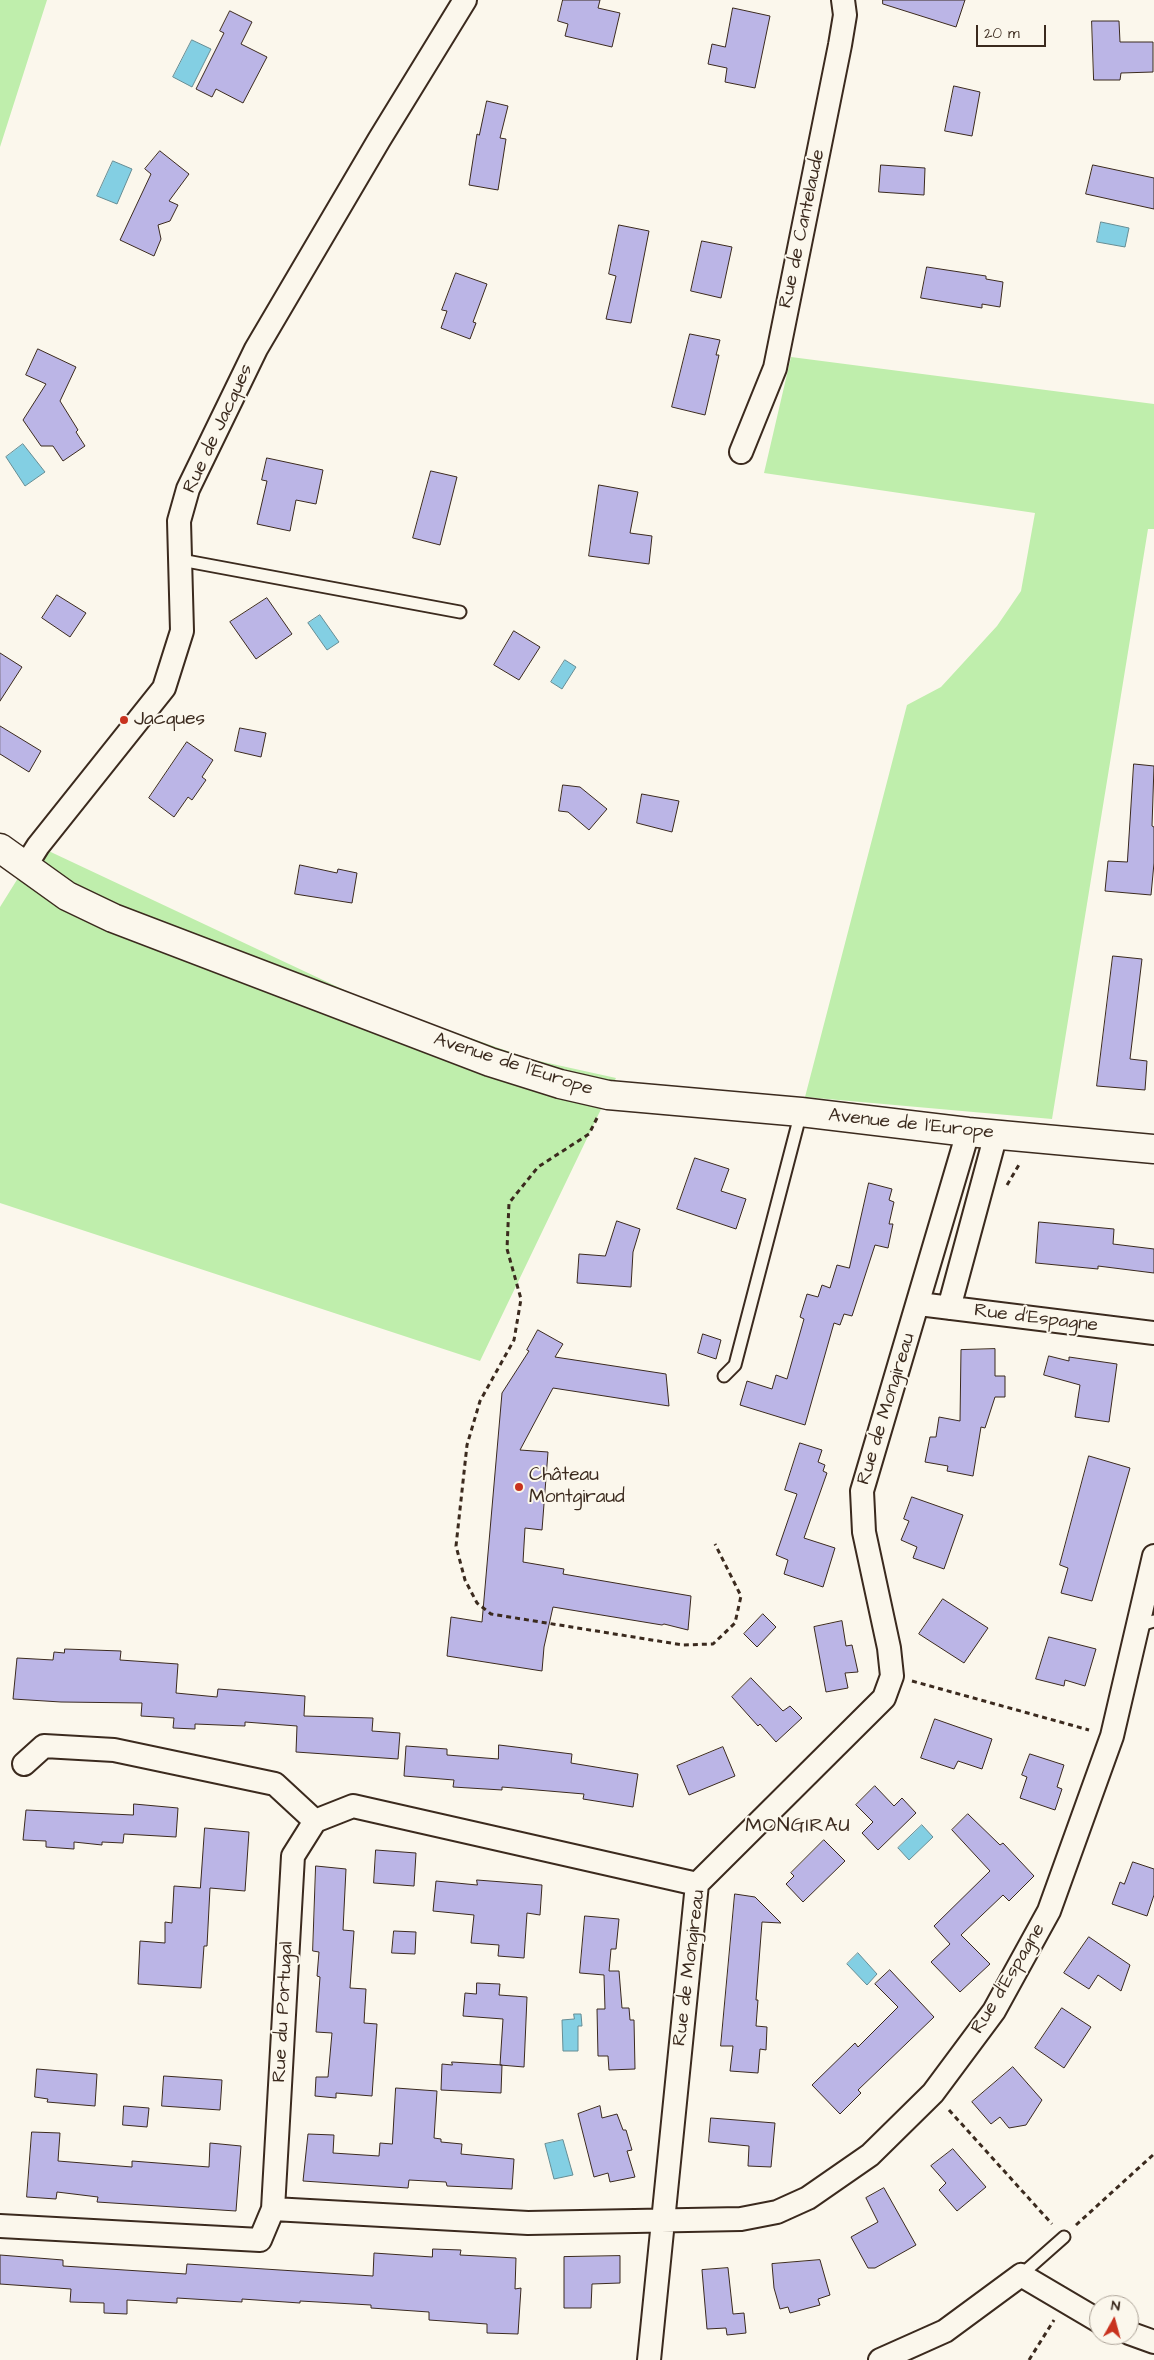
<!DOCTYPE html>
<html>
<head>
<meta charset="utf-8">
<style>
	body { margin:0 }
	#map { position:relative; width:1154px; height:2360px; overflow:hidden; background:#fbf7ec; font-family:"Architects Daughter",sans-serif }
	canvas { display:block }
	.north { position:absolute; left:1089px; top:2295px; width:50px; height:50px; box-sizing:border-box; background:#fbf7ec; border:1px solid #aea59a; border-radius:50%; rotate:7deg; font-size:14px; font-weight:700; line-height:20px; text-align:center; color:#3b2a1e }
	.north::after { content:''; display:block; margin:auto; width:18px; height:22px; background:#c8321e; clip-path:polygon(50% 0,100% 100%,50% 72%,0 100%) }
	.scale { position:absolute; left:976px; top:25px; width:70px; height:22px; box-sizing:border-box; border:2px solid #3b2a1e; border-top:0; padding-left:6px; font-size:15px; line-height:18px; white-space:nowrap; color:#3b2a1e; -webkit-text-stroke:4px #fbf7ec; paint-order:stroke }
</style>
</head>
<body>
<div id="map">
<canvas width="1154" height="2360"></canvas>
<div class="north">N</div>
<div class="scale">20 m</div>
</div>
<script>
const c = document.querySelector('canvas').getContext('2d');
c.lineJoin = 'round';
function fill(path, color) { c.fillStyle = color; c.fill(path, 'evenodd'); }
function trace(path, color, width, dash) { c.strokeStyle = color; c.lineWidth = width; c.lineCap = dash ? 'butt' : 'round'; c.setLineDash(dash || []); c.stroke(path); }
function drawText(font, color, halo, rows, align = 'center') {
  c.font = font + ' "Architects Daughter",sans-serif'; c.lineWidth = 4; c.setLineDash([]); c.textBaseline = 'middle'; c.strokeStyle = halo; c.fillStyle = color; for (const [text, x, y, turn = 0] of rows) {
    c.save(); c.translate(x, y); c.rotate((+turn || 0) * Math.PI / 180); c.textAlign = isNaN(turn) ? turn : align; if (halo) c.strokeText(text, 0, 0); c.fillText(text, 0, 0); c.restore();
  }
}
fill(new Path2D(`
	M 0,0 L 47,0 L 0,147 Z
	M 791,357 L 1154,404 L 1154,529 L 1148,529 L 1052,1119 L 805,1097 L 907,705 L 941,687 L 997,626 L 1021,591 L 1035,513 L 764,473 Z
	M 38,846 L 374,1004 L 530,1059 L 616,1078 L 480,1361 L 0,1203 L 0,907 Z`), '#bfeeac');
const water = new Path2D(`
	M 192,40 L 211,49 L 192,87 L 173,77 Z
	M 113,161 L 132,169 L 117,204 L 97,196 Z
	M 1101,222 L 1129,228 L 1125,247 L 1097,242 Z
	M 23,444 L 45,472 L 25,486 L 6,457 Z
	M 320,615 L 339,642 L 327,650 L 308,623 Z
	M 565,660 L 576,667 L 562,689 L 551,682 Z
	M 922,1825 L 933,1837 L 909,1860 L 898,1848 Z
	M 858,1953 L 877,1974 L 867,1985 L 847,1964 Z
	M 574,2014 L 581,2014 L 582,2026 L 578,2026 L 578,2051 L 563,2051 L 562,2020 L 574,2019 Z
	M 563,2140 L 573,2175 L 554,2179 L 545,2144 Z`);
fill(water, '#83cfe3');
trace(water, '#668d94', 1);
const building = new Path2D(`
	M 563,0 L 600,0 L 598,8 L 620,13 L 612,47 L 565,36 L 568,24 L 558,21 Z
	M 883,0 L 965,0 L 956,27 L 883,4 Z
	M 733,8 L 770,16 L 755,88 L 725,82 L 727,68 L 708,64 L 712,44 L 725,47 Z
	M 230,11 L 252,22 L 241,44 L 267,57 L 243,103 L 216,89 L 212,97 L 196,89 L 224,33 L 220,31 Z
	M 1092,21 L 1119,21 L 1120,42 L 1153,42 L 1153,72 L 1121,73 L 1120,80 L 1094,80 Z
	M 954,86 L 980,92 L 972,136 L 945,131 Z
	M 487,101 L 508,106 L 500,138 L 506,139 L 498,190 L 469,185 L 477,134 L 479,135 Z
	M 160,151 L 189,174 L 169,201 L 178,205 L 170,221 L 158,225 L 161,239 L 154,256 L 120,240 L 151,174 L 145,169 Z
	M 881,165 L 925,168 L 924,195 L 879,192 Z
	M 1093,165 L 1154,178 L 1154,209 L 1086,194 Z
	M 619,225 L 649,231 L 631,323 L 606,319 L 616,276 L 609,274 Z
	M 702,241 L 732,247 L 721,298 L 691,291 Z
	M 927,267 L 986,276 L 986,279 L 1003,282 L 1000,307 L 982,304 L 982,308 L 921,298 Z
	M 456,273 L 487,284 L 473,322 L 476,323 L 470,339 L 441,328 L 447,311 L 442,310 Z
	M 690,334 L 720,340 L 716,355 L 719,355 L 705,415 L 672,407 Z
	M 38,349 L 76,367 L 60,401 L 78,430 L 76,432 L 85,446 L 63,461 L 53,446 L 41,446 L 23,420 L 46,384 L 26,375 Z
	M 267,458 L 323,470 L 316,504 L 296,500 L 290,531 L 257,524 L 267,481 L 262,480 Z
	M 431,471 L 457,477 L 440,545 L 413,538 Z
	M 599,485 L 638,492 L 630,533 L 652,536 L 649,564 L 589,556 Z
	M 57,595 L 86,613 L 70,637 L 42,618 Z
	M 267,598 L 292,634 L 256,659 L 230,622 Z
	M 514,631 L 540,647 L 519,680 L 494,665 Z
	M 0,653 L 22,667 L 0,701 Z
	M 0,726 L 41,751 L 29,772 L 0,754 Z
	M 240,728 L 266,733 L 261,757 L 235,751 Z
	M 187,742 L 213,760 L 202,777 L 206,780 L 192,800 L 188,797 L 174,817 L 149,798 Z
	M 1134,764 L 1154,766 L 1152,826 L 1154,827 L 1154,863 L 1151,895 L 1105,891 L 1108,861 L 1127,862 Z
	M 563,785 L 580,787 L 607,809 L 589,830 L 568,812 L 559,811 Z
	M 642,794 L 679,801 L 672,832 L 637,823 Z
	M 300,865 L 337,873 L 338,869 L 357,873 L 352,903 L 295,894 Z
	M 1113,956 L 1142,959 L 1130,1059 L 1147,1061 L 1145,1090 L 1097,1086 Z
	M 695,1158 L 729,1169 L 721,1191 L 746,1199 L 736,1229 L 677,1209 Z
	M 869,1183 L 892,1189 L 889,1200 L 894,1202 L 889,1224 L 893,1224 L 888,1248 L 875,1245 L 852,1316 L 844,1314 L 840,1325 L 834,1323 L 805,1425 L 740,1405 L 747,1381 L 772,1389 L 776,1375 L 787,1379 L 804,1319 L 800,1317 L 807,1294 L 818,1297 L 822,1285 L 830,1288 L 837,1265 L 849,1268 Z
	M 617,1221 L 640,1229 L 633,1252 L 631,1287 L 577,1283 L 579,1254 L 605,1256 Z
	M 1039,1222 L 1114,1229 L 1113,1244 L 1154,1249 L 1154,1273 L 1098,1266 L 1098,1269 L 1036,1263 Z
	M 538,1330 L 563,1344 L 555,1357 L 666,1374 L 669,1406 L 553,1388 L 520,1450 L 548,1452 L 542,1530 L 525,1528 L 523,1562 L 564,1569 L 563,1574 L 691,1596 L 688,1630 L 664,1624 L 662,1625 L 553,1607 L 544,1647 L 542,1671 L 447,1656 L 451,1617 L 482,1622 L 502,1393 L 529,1351 L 527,1350 Z
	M 703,1334 L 721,1340 L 716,1359 L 698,1353 Z
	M 995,1349 L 995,1376 L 1005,1376 L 1005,1397 L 995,1397 L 985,1428 L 981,1427 L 973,1476 L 947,1471 L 948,1466 L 925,1462 L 930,1437 L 936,1437 L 939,1417 L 960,1421 L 961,1350 Z
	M 1049,1356 L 1069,1361 L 1069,1357 L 1117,1364 L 1109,1422 L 1075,1417 L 1080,1385 L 1044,1375 Z
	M 800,1443 L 822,1450 L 818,1462 L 825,1465 L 823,1471 L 827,1473 L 804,1538 L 835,1548 L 823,1587 L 784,1574 L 788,1560 L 776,1555 L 797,1494 L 785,1490 Z
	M 1089,1456 L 1130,1468 L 1092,1601 L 1061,1593 L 1068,1568 L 1060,1565 Z
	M 912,1497 L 963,1515 L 944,1569 L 913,1558 L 917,1547 L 901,1540 L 909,1521 L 904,1519 Z
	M 943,1599 L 988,1628 L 964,1663 L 919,1634 Z
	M 763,1614 L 776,1627 L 757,1647 L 744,1634 Z
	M 842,1621 L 846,1646 L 852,1645 L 858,1672 L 845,1673 L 848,1688 L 826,1692 L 814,1627 Z
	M 1049,1637 L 1096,1649 L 1085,1686 L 1065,1680 L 1064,1686 L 1036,1679 Z
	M 65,1649 L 121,1651 L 120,1660 L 178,1664 L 176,1693 L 217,1697 L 218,1689 L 305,1696 L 304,1716 L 373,1718 L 372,1731 L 400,1733 L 398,1759 L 296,1752 L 297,1726 L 245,1722 L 245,1726 L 195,1724 L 195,1729 L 173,1728 L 174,1718 L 141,1716 L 142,1703 L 61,1702 L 13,1699 L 17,1658 L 53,1660 L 54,1652 L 64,1653 Z
	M 751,1678 L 783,1711 L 790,1706 L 802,1718 L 776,1742 L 760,1724 L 758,1726 L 732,1697 Z
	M 935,1719 L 992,1739 L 982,1769 L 958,1761 L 954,1769 L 921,1758 Z
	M 499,1745 L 572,1754 L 571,1763 L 638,1774 L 633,1807 L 583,1799 L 584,1794 L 502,1787 L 502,1790 L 453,1787 L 454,1780 L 404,1776 L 406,1746 L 447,1749 L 447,1755 L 498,1759 Z
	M 723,1747 L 735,1776 L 689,1795 L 677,1766 Z
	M 1030,1754 L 1064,1765 L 1057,1787 L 1062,1789 L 1055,1810 L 1020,1798 L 1027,1777 L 1022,1775 Z
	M 875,1786 L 894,1806 L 902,1798 L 916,1813 L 878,1850 L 862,1833 L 873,1822 L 856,1805 Z
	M 134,1804 L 178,1808 L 176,1837 L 124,1834 L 123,1843 L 102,1842 L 102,1845 L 74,1842 L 74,1849 L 46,1847 L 46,1841 L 23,1840 L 26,1810 L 133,1815 Z
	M 968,1814 L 1000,1845 L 1003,1843 L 1034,1876 L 1009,1901 L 1003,1895 L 961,1935 L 990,1964 L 960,1992 L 931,1962 L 950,1944 L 934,1926 L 990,1871 L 952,1830 Z
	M 205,1828 L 249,1832 L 245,1891 L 210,1888 L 207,1946 L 204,1946 L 201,1988 L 138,1984 L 140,1941 L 165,1943 L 165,1922 L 172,1923 L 174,1886 L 200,1888 Z
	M 824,1840 L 845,1861 L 803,1902 L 786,1884 L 794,1876 L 791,1873 Z
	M 376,1850 L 416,1853 L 414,1886 L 374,1883 Z
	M 1133,1862 L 1154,1869 L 1154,1895 L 1147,1916 L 1112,1904 L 1120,1882 L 1124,1884 Z
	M 316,1866 L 346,1869 L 343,1930 L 354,1931 L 350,1988 L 366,1989 L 364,2023 L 377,2024 L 372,2096 L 336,2093 L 336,2098 L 315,2096 L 316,2077 L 328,2077 L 332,2033 L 316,2032 L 320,1977 L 317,1976 L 319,1952 L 313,1951 Z
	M 477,1880 L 542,1885 L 540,1915 L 527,1913 L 524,1958 L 498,1956 L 499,1945 L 471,1943 L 474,1915 L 433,1911 L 436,1881 L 477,1885 Z
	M 735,1894 L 755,1897 L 781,1923 L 762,1922 L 756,2000 L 758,2000 L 756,2026 L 767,2027 L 766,2050 L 760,2049 L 758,2073 L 730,2071 L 733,2046 L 721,2046 Z
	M 585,1916 L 619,1919 L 616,1949 L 611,1949 L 609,1971 L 619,1971 L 622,2008 L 629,2008 L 630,2020 L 634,2020 L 635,2069 L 609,2070 L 608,2056 L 598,2056 L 597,2009 L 605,2009 L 604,1975 L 580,1973 Z
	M 394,1931 L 416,1932 L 415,1954 L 392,1953 Z
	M 1089,1937 L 1130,1965 L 1121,1991 L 1098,1975 L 1089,1989 L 1064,1973 Z
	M 890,1970 L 934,2017 L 858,2090 L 861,2093 L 840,2114 L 812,2085 L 855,2043 L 858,2047 L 898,2007 L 875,1984 Z
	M 477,1983 L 500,1984 L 499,1995 L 527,1997 L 524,2067 L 500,2065 L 503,2019 L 463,2016 L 465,1993 L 476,1994 Z
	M 1062,2008 L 1091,2027 L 1064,2068 L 1035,2048 Z
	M 452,2062 L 502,2065 L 501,2093 L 441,2090 L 442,2064 L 452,2065 Z
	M 1013,2067 L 1042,2100 L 1026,2125 L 1009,2128 L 1000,2117 L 991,2124 L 972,2102 Z
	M 37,2069 L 97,2074 L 95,2106 L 47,2102 L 48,2099 L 35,2097 Z
	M 164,2076 L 222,2080 L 220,2110 L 162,2106 Z
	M 396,2088 L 437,2091 L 434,2138 L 441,2139 L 441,2142 L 462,2144 L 461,2154 L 514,2159 L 512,2189 L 447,2186 L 446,2182 L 409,2180 L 408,2188 L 303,2181 L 308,2134 L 334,2135 L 333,2153 L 379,2156 L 380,2143 L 392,2144 Z
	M 124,2106 L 149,2108 L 147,2127 L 123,2125 Z
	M 600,2106 L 602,2118 L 617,2114 L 623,2130 L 626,2130 L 632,2150 L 627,2151 L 635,2177 L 610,2182 L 608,2173 L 594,2177 L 578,2114 Z
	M 711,2118 L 775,2123 L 771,2167 L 748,2166 L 749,2146 L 709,2142 Z
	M 32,2132 L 60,2133 L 58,2161 L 132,2167 L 132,2161 L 209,2167 L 210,2143 L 241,2146 L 236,2211 L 97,2202 L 98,2197 L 57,2192 L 56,2199 L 27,2197 Z
	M 953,2149 L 986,2187 L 957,2211 L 939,2190 L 946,2183 L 931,2166 Z
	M 884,2188 L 916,2245 L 875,2268 L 868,2268 L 851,2237 L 878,2222 L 866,2198 Z
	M 433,2249 L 461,2250 L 460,2255 L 516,2258 L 515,2289 L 521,2288 L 518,2334 L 487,2333 L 487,2324 L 429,2320 L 429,2312 L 371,2308 L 371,2305 L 300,2301 L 300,2303 L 242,2299 L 242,2302 L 177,2298 L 177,2303 L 127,2300 L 127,2314 L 104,2313 L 104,2303 L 70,2302 L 71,2289 L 0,2284 L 0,2255 L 63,2260 L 63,2266 L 186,2274 L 187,2264 L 373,2276 L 374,2253 L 432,2257 Z
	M 620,2256 L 620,2283 L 592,2284 L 591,2308 L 564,2308 L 564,2257 Z
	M 820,2260 L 830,2295 L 818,2299 L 820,2305 L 790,2313 L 788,2307 L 780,2309 L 774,2288 L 772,2264 Z
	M 728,2268 L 733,2314 L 744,2313 L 746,2333 L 727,2335 L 726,2328 L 707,2329 L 702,2270 Z`);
fill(building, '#bbb5e6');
trace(building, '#3b2a1e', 1);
const service = new Path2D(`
	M 181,560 L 460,612
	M 724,1376 L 735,1365 L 801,1112
	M 1137,1626 L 1154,1621
	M 1021,2275 L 1064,2237`);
const minor = new Path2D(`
	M 741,452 L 775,368 L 840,45 L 845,15 L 843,0
	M 26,865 L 38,846 L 164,688 L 182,631 L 179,521 L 188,489 L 256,349 L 379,140 L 465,0
	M 919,1304 L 1154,1333
	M 949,1308 L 996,1134
	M 24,1764 L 44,1746 L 114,1750 L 275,1784 L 315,1821
	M 697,1884 L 353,1806 L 315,1821 L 293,1856 L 273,2209 L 528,2223 L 741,2219 L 777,2212 L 808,2198 L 870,2155 L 933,2093 L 994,2011 L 1049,1911 L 1112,1736 L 1154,1556
	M 0,2226 L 260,2240 L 273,2209
	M 1129,2333 L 1154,2342
	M 649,2360 L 697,1884 L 884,1698 L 892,1676 L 889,1648 L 864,1532 L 862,1491 L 968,1132
	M 880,2360 L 945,2331 L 1021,2275 L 1099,2321`);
const tertiary = new Path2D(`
	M 0,848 L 67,896 L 113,918 L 490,1062 L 560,1084 L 608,1095 L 801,1112 L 968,1132 L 1154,1149`);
trace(service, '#3b2a1e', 15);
trace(minor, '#3b2a1e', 26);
trace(tertiary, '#3b2a1e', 31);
trace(new Path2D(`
	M 597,1118 L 589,1134 L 538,1167 L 509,1203 L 507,1249 L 521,1299 L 514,1340 L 480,1401 L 467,1445 L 456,1546 L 465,1580 L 477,1603 L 491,1614 L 683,1645 L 713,1644 L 735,1623 L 741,1596 L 715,1544
	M 1007,1185 L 1020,1163
	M 912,1681 L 1089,1730
	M 949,2110 L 1052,2224
	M 1076,2225 L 1154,2154
	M 1029,2360 L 1054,2320`), '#3b2a1e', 3, [5, 4]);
trace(service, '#fbf7ec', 11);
trace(minor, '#fbf7ec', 22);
trace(tertiary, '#fbf7ec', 28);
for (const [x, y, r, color] of [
	[124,720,5,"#c8321e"],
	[519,1487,5,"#c8321e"]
]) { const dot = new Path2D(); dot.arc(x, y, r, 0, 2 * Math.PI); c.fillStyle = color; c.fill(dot); trace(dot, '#fbf7ec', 2); }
drawText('19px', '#3b2a1e', '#fbf7ec', [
	["Rue de Cantelaude",803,229,-78],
	["Rue de Jacques",219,429,-65],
	["Avenue de l'Europe",513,1065,18],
	["Avenue de l'Europe",911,1125,6],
	["Rue d'Espagne",1036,1319,7],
	["Rue de Mongireau",887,1409,-73],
	["Rue de Mongireau",690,1968,-83],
	["Rue d'Espagne",1009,1979,-59],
	["Rue du Portugal",284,2012,-87]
]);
drawText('19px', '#3b2a1e', '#fbf7ec', [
	["Jacques",134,720],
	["Château",529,1476],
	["Montgiraud",529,1498]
], 'left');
c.letterSpacing = '1px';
drawText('20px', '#3b2a1e', '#fbf7ec', [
	["MONGIRAU",798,1827]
]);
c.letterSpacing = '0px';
</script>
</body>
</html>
